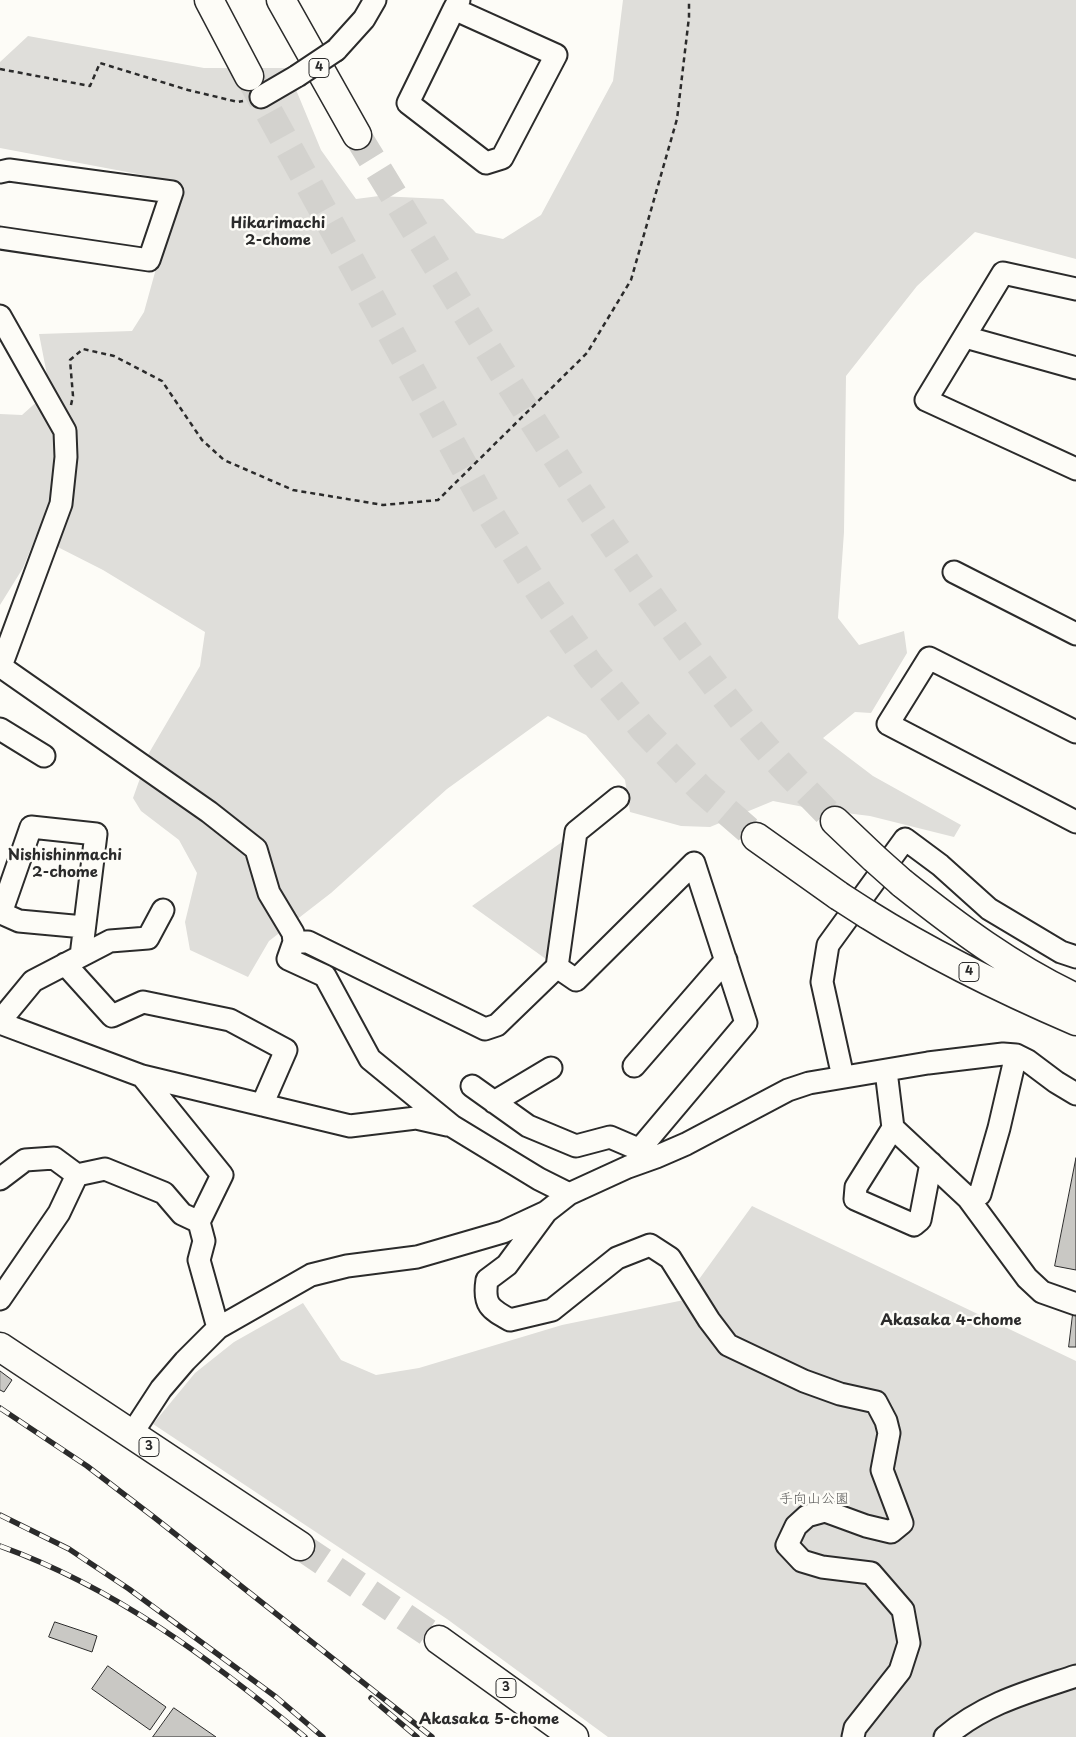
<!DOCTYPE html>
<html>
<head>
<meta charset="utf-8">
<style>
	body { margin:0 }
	canvas { display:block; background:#fdfcf7 }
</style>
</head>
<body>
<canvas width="1076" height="1737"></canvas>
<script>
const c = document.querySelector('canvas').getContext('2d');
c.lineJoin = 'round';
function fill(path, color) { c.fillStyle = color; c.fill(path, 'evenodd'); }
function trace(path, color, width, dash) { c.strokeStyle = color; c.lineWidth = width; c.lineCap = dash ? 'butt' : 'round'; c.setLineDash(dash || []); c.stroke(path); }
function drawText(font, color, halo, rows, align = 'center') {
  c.font = font + ' "Playpen Sans","Klee One",sans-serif'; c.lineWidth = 5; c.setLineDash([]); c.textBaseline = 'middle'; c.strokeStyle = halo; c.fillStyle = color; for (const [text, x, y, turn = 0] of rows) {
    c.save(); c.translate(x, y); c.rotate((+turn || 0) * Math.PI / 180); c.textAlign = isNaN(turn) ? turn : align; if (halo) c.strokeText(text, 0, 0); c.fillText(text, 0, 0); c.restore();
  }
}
fill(new Path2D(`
	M 623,0 L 1076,0 L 1076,259 L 975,232 L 917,286 L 846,376 L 844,532 L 838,618 L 859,645 L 904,631 L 907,653 L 871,713 L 855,712 L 823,738 L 873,776 L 961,825 L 954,837 L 870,816 L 814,809 L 773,801 L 710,827 L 681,826 L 630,812 L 625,780 L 586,735 L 548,716 L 447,789 L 331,893 L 269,941 L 248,977 L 190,950 L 185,922 L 197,873 L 179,840 L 141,811 L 133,798 L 149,753 L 200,666 L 205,632 L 103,570 L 36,536 L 23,568 L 0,605 L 0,414 L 22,415 L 50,390 L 39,334 L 132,331 L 144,312 L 180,182 L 0,148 L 0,62 L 28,36 L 204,68 L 287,68 L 321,150 L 356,199 L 379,196 L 443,199 L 476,233 L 503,239 L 541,215 L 613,81 Z
	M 576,832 L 557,967 L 472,906 Z
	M 752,1206 L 1076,1361 L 1076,1737 L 608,1737 L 447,1619 L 153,1424 L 195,1373 L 234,1342 L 303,1303 L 341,1360 L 376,1375 L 419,1368 L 562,1325 L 684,1300 Z`), '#dfdeda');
const building = new Path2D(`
	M 1076,1158 L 1076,1270 L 1055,1266 Z
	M 1073,1314 L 1076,1315 L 1076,1347 L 1069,1347 Z
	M 0,1371 L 12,1380 L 4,1392 L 0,1390 Z
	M 55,1622 L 97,1636 L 92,1652 L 49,1637 Z
	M 108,1666 L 166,1707 L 150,1730 L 92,1689 Z
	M 174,1708 L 216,1737 L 153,1737 Z`);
fill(building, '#c9c8c4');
trace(building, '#2b2b2b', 1);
trace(new Path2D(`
	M 249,76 L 492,517 L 540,593 L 590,665 L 644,730 L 701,789 L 756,837
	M 357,135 C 479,334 596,536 741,718 C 770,755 803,788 835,821
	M 300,1546 L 439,1640`), '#d3d2ce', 28, [28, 14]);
const minor = new Path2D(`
	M 454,9 L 556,55 L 502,158 L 486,163 L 408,103 L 454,9 L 459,0
	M 336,50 L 364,19 L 375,0
	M 261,97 L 297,76
	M 0,172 L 9,170 L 172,192 L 149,260 L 0,238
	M 1076,289 L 1003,273 L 926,400 L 1076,469
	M 0,316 L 65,431 L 66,457 L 61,504 L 1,666
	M 965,337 L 1076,368
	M 954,572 L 1076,634
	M 0,666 L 209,812 L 256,849 L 269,893 L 293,933 L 294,942 L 288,959 L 325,976 L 370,1059 L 452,1126 L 539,1179 L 569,1194
	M 0,729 L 44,756
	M 1076,732 L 929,658 L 888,724 L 1076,822
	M 294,942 L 308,942 L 485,1029 L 497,1025 L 557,967 L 576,832 L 618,798
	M 81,956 L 96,834 L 31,827 L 1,913 L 19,921 L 84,927
	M 65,964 L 112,1016 L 143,1002 L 230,1020 L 286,1050 L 262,1105
	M 557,967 L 576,980 L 694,863 L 746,1023 L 639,1150
	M 0,1021 L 33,981 L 110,941 L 148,938 L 163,910
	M 0,1023 L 142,1076 L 350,1126 L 416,1118 L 447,1125
	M 634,1066 L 726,960
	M 886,1071 L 893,1128 L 968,1198 L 980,1194 L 999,1128 L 1016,1055
	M 142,1076 L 222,1175 L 199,1222 L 204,1241 L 199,1260 L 218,1328
	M 843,1077 L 822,982 L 828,945 L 905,839 L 940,865 L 989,909 L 1061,952 L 1076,957
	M 472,1086 L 528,1126 L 576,1146 L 610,1137 L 652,1155
	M 494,1102 L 551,1068
	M 893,1128 L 856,1187 L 855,1199 L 914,1225 L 920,1220 L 931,1163
	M 0,1179 L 25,1160 L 54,1158 L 77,1175 L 105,1169 L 164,1193 L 182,1214 L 199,1222
	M 968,1198 L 1027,1278 L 1042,1292 L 1076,1304
	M 546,1212 L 507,1265 L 487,1280 C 483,1305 490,1309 510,1320 L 552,1310 L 617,1258 L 650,1245 L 670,1258 L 709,1320 L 728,1345 L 804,1381 L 840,1394 L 876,1402 L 886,1421 L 889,1433 L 882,1470 L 902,1523 L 891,1532 L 866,1526 L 825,1511 L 807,1516 L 796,1526 L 787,1545 L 802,1561 L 822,1567 L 871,1573 L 903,1610 L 909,1643 L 900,1671 L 855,1728 L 853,1737
	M 0,1299 L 59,1213 L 77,1175
	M 131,1435 L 161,1389 L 185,1361 L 218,1328 L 311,1275 L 347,1266 L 417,1257 L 503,1232 L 546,1212 L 569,1194 L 628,1167 L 656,1157 L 686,1144 L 788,1090 L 809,1083 L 928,1063 L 1003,1054 L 1016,1055 L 1028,1061 L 1056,1082 L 1076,1094
	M 945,1737 C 985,1703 1028,1692 1076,1676`);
const highway = new Path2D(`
	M 209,0 L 249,76
	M 281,0 L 357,135
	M 835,821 L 874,858
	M 756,837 L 839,896
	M 902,883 C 956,926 1012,968 1076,998
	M 867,914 C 934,956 1004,990 1076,1021
	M 0,1347 L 300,1546
	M 439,1640 L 574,1737`);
trace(minor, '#2b2b2b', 25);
trace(highway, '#2b2b2b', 31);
trace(new Path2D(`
	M 0,69 L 90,86 L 100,63 L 188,90 L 238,102 L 243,101
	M 71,405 L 73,396 L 70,360 L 83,349 L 114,356 L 162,381 L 202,440 L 224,460 L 293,490 L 383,505 L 438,500 L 587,353 L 631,280 L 677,119 L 689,17 L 689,0`), '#2b2b2b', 2.5, [5, 4]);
trace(minor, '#fdfcf7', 21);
trace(highway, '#fdfcf7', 28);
const rail = new Path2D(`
	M 0,1408 L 87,1466 L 155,1518 L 432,1737
	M 0,1515 L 69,1549 L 129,1589 L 276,1697 L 323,1737
	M 0,1546 C 114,1587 212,1660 305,1737
	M 371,1698 L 417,1737`);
trace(rail, '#2b2b2b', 5.5);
trace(rail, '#fdfcf7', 4, [11]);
const minorBridge = new Path2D(`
	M 297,76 L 336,50`);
const highwayBridge = new Path2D(`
	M 874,858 L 902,883
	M 839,896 L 867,914`);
trace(minorBridge, '#2b2b2b', 25, []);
trace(highwayBridge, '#2b2b2b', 31, []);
trace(minorBridge, '#fdfcf7', 21);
trace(highwayBridge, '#fdfcf7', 28);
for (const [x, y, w] of [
	[319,68,20],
	[969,972,20],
	[149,1447,20],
	[506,1688,20]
]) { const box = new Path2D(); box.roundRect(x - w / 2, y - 9.5, w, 19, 4); c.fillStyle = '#fdfcf7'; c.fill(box); trace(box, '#2b2b2b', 1); }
drawText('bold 12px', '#2b2b2b', null, [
	["4",319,68],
	["4",969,972],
	["3",149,1447],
	["3",506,1688]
]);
drawText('14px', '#585857', '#fdfcf7', [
	["手向山公園",814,1499]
]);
drawText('bold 15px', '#2b2b2b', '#fdfcf7', [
	["Hikarimachi",278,224],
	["2-chome",278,241],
	["Nishishinmachi",65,856],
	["2-chome",65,873],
	["Akasaka 4-chome",951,1321],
	["Akasaka 5-chome",489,1720]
]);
</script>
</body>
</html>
